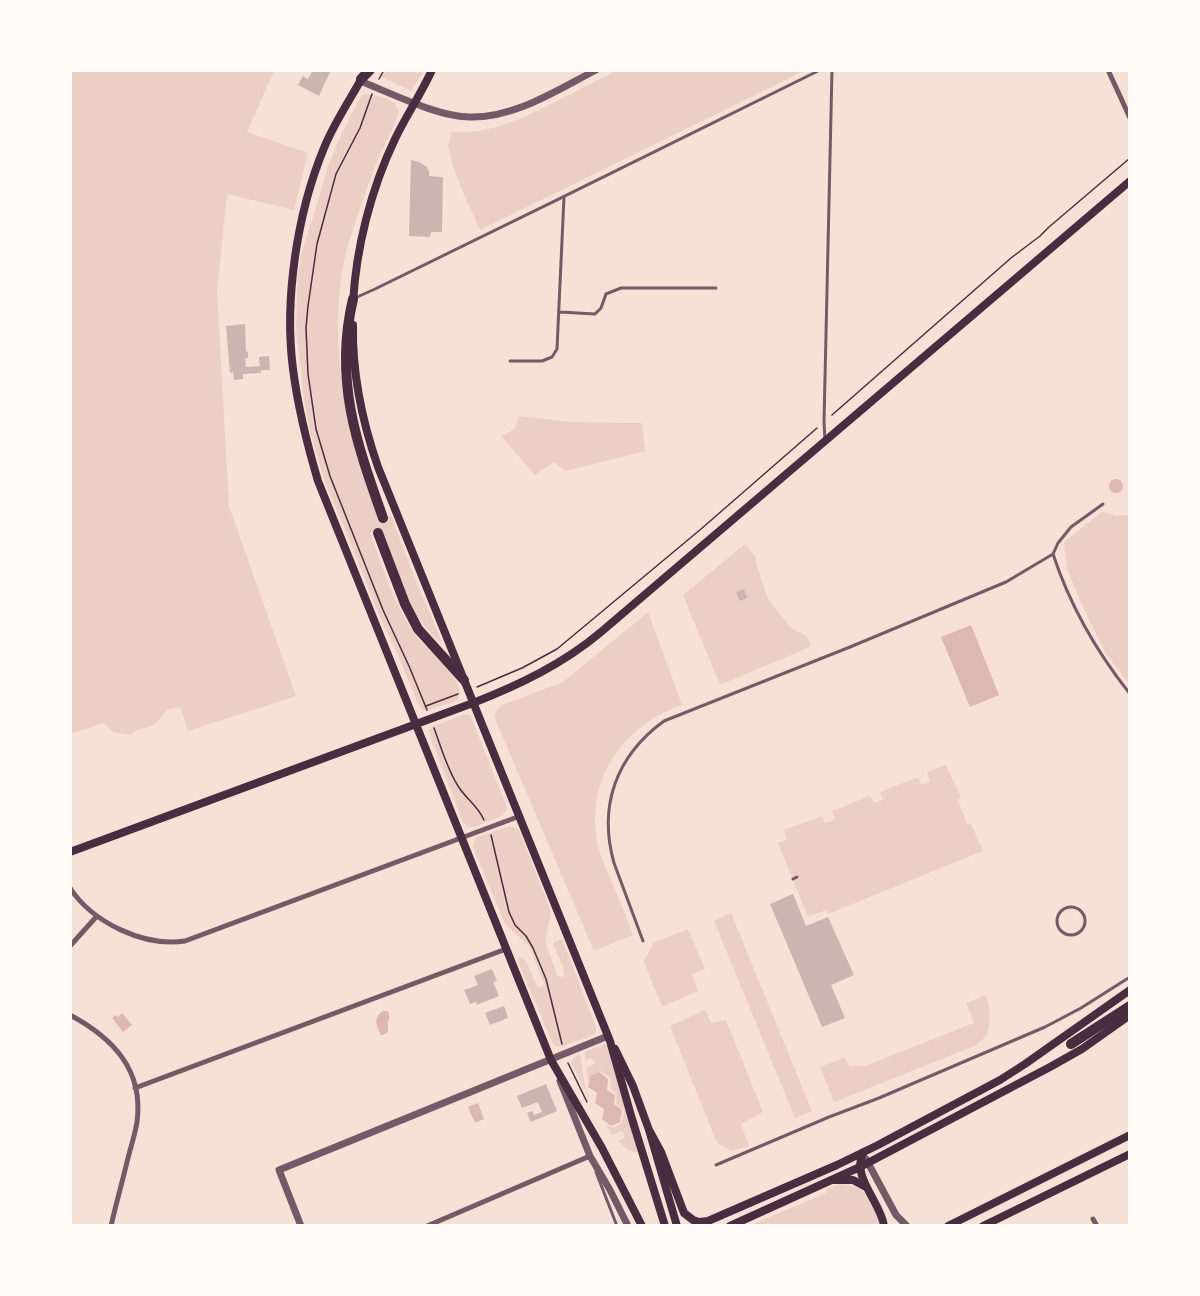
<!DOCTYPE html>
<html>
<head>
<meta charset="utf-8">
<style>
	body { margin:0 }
	#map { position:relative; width:1200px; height:1296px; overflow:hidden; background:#f7e1d7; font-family:"Golos Text",sans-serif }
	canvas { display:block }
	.frame { position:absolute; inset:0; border:72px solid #fffaf5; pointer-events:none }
</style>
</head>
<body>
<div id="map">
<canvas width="1200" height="1296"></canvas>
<div class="frame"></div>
</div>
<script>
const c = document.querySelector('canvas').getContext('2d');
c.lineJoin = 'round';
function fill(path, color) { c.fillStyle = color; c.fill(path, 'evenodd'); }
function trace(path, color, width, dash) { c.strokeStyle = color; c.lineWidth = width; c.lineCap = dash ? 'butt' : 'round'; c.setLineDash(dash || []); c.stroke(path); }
fill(new Path2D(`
	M 71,70 L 274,71 L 247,132 L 308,153 L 294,210 L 227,194 L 217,291 L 229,506 L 296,696 L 188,731 L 180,707 L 167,710 C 163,715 159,721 153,725 C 144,730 140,727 131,735 L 113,732 L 104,723 L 71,734 Z
	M 618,70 L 804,71 L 480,230 L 464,195 L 452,164 L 448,145 L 452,132 C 491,135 525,117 559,100 C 578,90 598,80 618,70 Z
	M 384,71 L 424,71 L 411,91 L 380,76 Z
	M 365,94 L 368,94 C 380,97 396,98 399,112 C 393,131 382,148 375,167 C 365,192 356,219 348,245 C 330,311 339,389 356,454 C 362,476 371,497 379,519 L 391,516 L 420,591 L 443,644 C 407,616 396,569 380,528 L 370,533 C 383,567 395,609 418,638 C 428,650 470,684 458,700 L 427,711 L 422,710 L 418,704 L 398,655 L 381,620 L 344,527 L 331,497 L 322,472 L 310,431 L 305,405 L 296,329 L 298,275 L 301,255 L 307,235 L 313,218 L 327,169 L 339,139 L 357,103 L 361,97 Z
	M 519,416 L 570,422 L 642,423 L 645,451 L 565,471 L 554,462 L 535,475 L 501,436 L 515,429 Z
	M 1102,512 L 1117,516 L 1129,515 L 1129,684 L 1106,654 L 1082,605 L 1067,569 L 1064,542 Z
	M 745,544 L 755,556 L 758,570 L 768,599 L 790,627 L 806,636 L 810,643 L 810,647 L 720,685 L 683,595 Z
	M 648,612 L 682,705 C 623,725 584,782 598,845 C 601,858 606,868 611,880 C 619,898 626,917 633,935 L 594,951 L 495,719 C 495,712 497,709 502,705 L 563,682 Z
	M 463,715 L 469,715 L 471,717 L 507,807 L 506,811 L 502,816 L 474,827 L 468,827 L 463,823 L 428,731 L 433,726 Z
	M 946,765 L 961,798 L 958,800 L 967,824 L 971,824 L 983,851 L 828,914 L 826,910 L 808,917 L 778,843 L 787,839 L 784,830 L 822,816 L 825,823 L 835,820 L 832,811 L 870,796 L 874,803 L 883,800 L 880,792 L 918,777 L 921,785 L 930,782 L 927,772 Z
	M 509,826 L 516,828 L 519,830 L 550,909 C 552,921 545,931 546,943 C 548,954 555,964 557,976 L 564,977 L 564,970 L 553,943 L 562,939 L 596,1027 L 596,1031 L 593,1035 L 561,1047 L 555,1046 L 552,1042 L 518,961 L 518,959 L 520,957 L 525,959 L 538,988 L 545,986 L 529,946 L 505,924 L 473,847 L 475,839 L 478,837 Z
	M 731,913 L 812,1111 L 795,1118 L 714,921 Z
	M 688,929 L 705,969 L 692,974 L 698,991 L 662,1007 L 644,962 L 653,943 Z
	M 986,995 C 990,1006 992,1026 986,1036 C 983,1040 978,1043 974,1046 L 834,1102 L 820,1067 L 845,1057 L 849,1066 L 865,1066 L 974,1023 L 966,1003 Z
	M 705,1010 L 711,1023 L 726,1020 L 763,1112 L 741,1124 L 749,1146 L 732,1151 L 717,1143 L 670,1026 Z
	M 604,1044 L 608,1047 L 638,1152 C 631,1153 623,1146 618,1141 L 625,1137 L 622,1131 L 612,1135 L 605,1123 L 612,1128 L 622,1123 L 624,1110 L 616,1104 L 617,1095 L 610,1088 L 611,1078 L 600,1071 L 590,1076 L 588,1081 L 586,1068 L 595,1063 L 592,1058 L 585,1061 L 585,1052 Z
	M 580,1054 L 585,1087 L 593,1107 L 571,1062 L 573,1058 Z
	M 842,1184 C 848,1185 855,1186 861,1190 C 869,1197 878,1215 879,1225 L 749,1226 L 826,1193 L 827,1188 Z`), '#ebcfc5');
fill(new Path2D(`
	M1109 486a7 7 0 1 1 14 0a7 7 0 1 1-14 0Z
	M 971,625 L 999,695 L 970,707 L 941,637 Z
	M 383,1011 L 387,1011 L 389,1013 L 389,1019 L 388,1021 L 388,1032 L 383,1035 L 381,1035 C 376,1026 373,1017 383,1011 Z
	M 122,1013 L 132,1025 L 123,1032 L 112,1018 L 116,1015 L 118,1017 Z
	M 599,1072 L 608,1079 L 607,1090 L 615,1095 L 614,1104 L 622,1110 L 620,1122 L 611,1126 L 602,1119 L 604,1109 L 595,1103 L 597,1093 L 588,1087 L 590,1076 Z
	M 478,1103 L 484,1119 L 475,1123 L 468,1107 Z`), '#dcb8b0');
fill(new Path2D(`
	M 313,70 L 331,70 L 319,96 L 298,85 L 303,76 L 308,79 Z
	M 411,160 L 419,162 L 427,167 L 429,171 L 429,176 L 443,177 L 442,232 L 431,232 L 430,237 L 409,236 Z
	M 245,324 L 246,352 L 248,351 L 248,358 L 245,358 L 246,367 L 260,366 L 259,357 L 269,356 L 270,370 L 261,370 L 261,373 L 243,374 L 243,379 L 234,380 L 233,372 L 230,373 L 226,326 Z
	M 744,589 L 747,598 L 740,601 L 736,592 Z
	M 793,894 L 806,926 L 828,917 L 854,975 L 831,985 L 845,1018 L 822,1027 L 770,904 Z
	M 492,969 L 497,981 L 493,982 L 499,996 L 477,1005 L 476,1002 L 470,1004 L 464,990 L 478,985 L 474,976 Z
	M 504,1006 L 508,1018 L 490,1025 L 485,1013 Z
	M 546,1084 L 557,1111 L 531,1122 L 527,1113 L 532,1111 L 534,1115 L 542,1112 L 538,1102 L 522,1108 L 517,1096 Z`), '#ccb4b1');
trace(new Path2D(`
	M 379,79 L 384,70
	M 372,94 L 360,128 L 336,174 L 317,244 L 308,306 L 306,328 L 308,374 L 316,429 L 330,476 L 383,610 L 409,666 L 427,710
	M 832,415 L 1011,258 L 1040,236 L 1049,227 L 1130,158
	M 477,687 L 522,668 L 557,649 L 701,529 L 817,428
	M 426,706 L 458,694
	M 434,728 C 441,747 447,769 458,786 C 466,799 478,806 484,820
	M 491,835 L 509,912 L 515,925 L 526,936 L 533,948 L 546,979 L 562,1044
	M 568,1063 L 587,1102`), '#4a2c40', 1.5);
trace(new Path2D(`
	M 355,298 L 375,289 C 524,217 671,143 820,70
	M 560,312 L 595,314 L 601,308 L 606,294 L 621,288 L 716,288
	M 510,361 L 542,361 L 552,357 L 557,349 L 564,197
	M 825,441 L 824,422 L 832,70
	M 1053,554 C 1070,606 1096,651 1130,694
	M 793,879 L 797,877
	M1057 921a14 14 0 1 1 28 0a14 14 0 1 1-28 0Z
	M 643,941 L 614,863 C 598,806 616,756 664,721 L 850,647 L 1006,582 L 1053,554 L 1058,543 L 1071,527 L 1103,504
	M 716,1165 L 829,1117 L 879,1098 L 1045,1027 L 1081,1008 L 1130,977
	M 596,1172 L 617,1226`), '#755966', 3);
trace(new Path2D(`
	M 1108,70 L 1130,118
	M 70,888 C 93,923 144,947 185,941 L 520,816
	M 70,946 L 97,916
	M 70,1015 C 113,1038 144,1070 137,1122 C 135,1135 130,1149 127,1162 C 122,1183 116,1204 111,1226
	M 135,1088 L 506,949
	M 1093,1219 L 1097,1226
	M 427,1226 L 590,1156`), '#755966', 5);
trace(new Path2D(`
	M 360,81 C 391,93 438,117 470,117 C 515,118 557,90 596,70
	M 560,1081 L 590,1156 L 610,1190 L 628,1226
	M 866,1159 L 896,1215 L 907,1226
	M 301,1226 L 279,1170 L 608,1036`), '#755966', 7);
trace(new Path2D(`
	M 70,852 L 473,703 C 519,685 563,664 601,632 L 1130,181
	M 615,1049 L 633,1086 L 649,1130 L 677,1226
	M 649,1130 L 661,1152 L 684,1213 L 693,1220 L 699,1222 L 708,1221 L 837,1165 L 878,1145 L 1000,1080 L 1025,1064 L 1130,990
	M 730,1226 L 860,1167 L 1050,1067 L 1082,1049 L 1130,1015`), '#4a2c40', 8);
trace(new Path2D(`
	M 363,76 C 350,100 334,123 324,148 C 297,213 284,300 293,369 C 298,408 307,444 318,481 L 551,1060 L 602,1148 L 642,1226
	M 353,303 C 356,248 371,189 395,139 C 406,116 421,94 432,70
	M 353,325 C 352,374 362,421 378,467 L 610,1041 L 632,1119 L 665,1226
	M 863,1153 C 851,1177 881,1202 884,1226
	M 833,1180 L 853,1180 L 866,1187
	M 948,1226 L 1130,1135
	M 983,1226 L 1130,1154`), '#4a2c40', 8);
trace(new Path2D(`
	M 361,79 L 370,70
	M 353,299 C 334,380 356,442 383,518
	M 378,533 L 405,604 L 418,629 L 464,680
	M 1071,1044 L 1130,1006`), '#4a2c40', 10);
</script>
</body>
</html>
